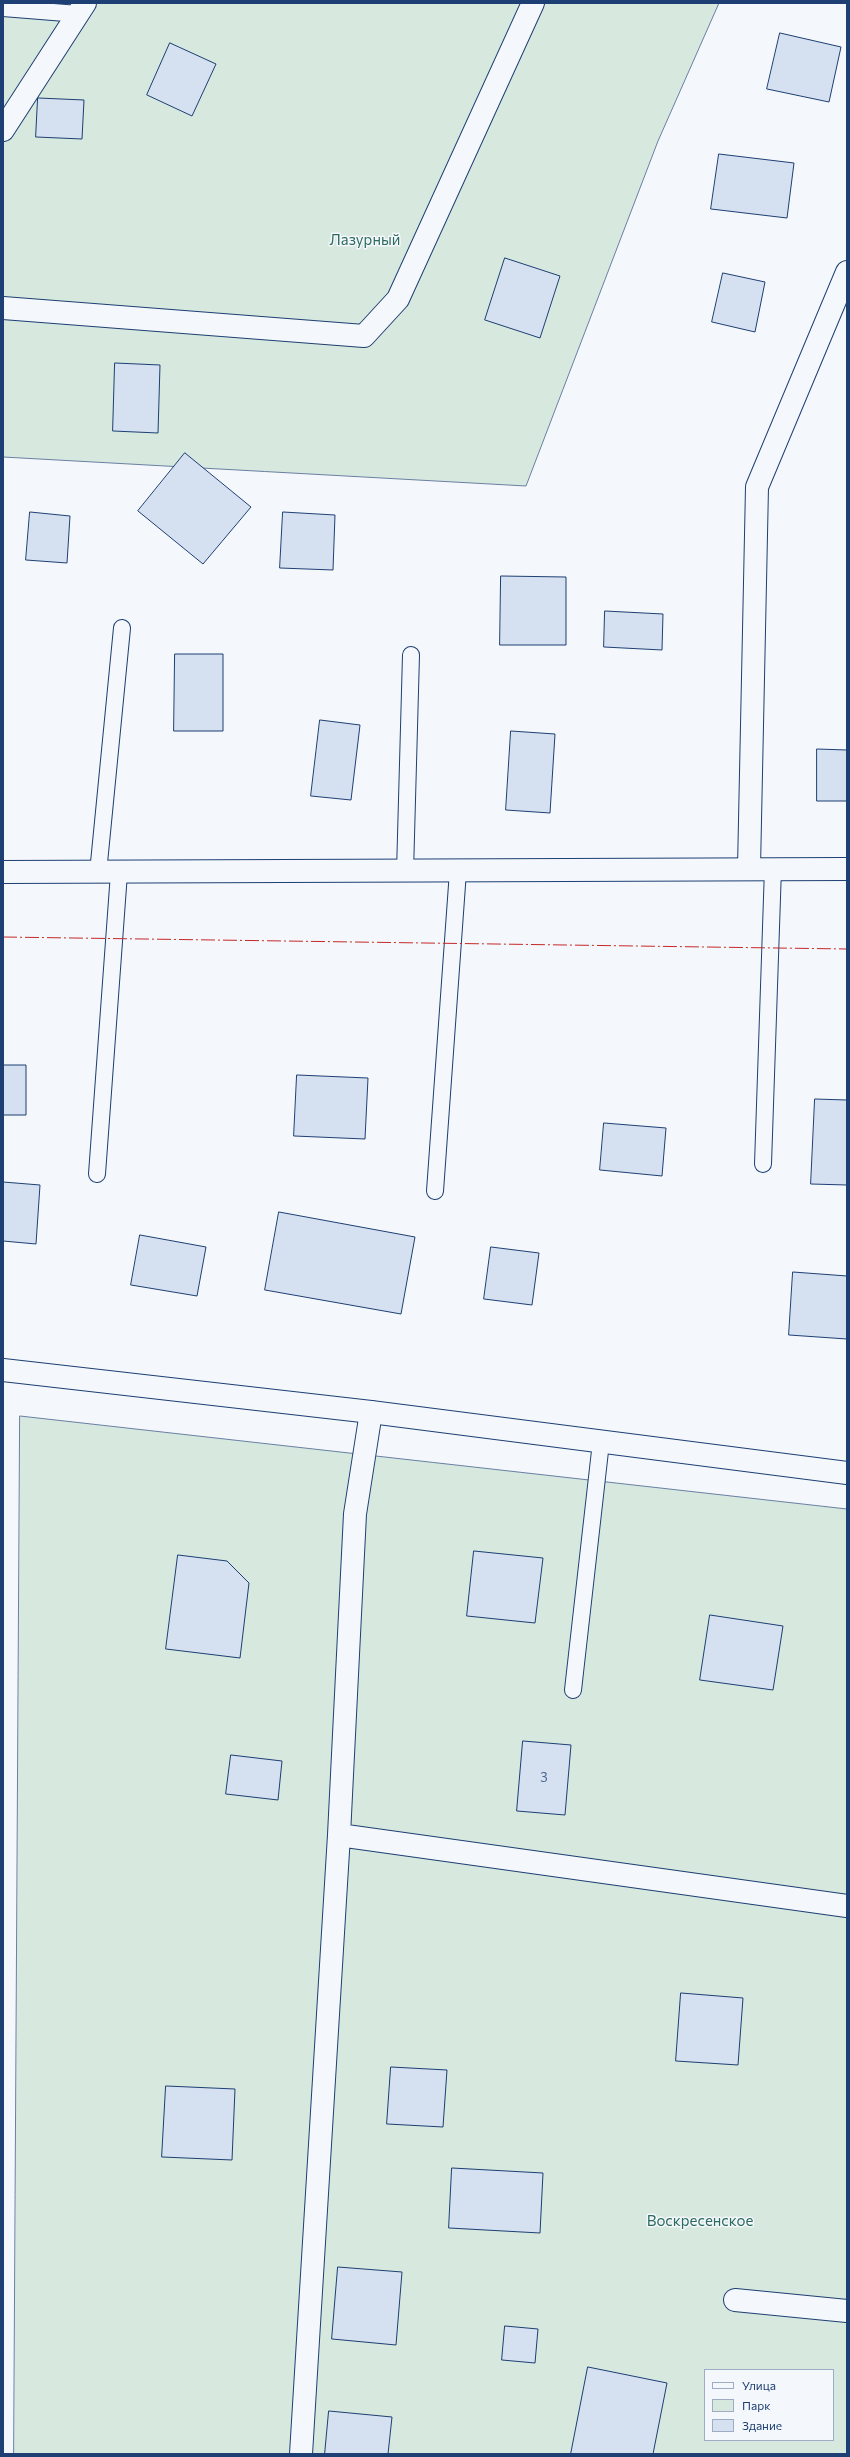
<!DOCTYPE html>
<html>
<head>
<meta charset="utf-8">
<style>
	body { margin:0 }
	#map { position:relative; width:850px; height:2457px; overflow:hidden; background:#f4f7fb; font-family:Commissioner,sans-serif }
	canvas { display:block }
	.frame { position:absolute; inset:0; border:4px solid #1d3f73; pointer-events:none }
	.legend { position:absolute; left:704px; top:2369px; width:130px; height:72px; box-sizing:border-box; background:#f4f7fb; border:1px solid #9eadc5; margin:0; padding:5px 7px; list-style:none; font-size:12px; color:#1d3f73 }
	.legend li { display:flex; align-items:center; gap:8px; height:20px }
	.legend b { width:20px; border:1px solid #9eadc5 }
</style>
</head>
<body>
<div id="map">
<canvas width="850" height="2457"></canvas>
<div class="frame"></div>
<ul class="legend">
<li><b style="height:5px;background:#f4f7fb"></b>Улица</li>
<li><b style="height:11px;background:#d7e8df"></b>Парк</li>
<li><b style="height:11px;background:#d5e0f0"></b>Здание</li>
</ul>
</div>
<script>
const c = document.querySelector('canvas').getContext('2d');
c.lineJoin = 'round';
function fill(path, color) { c.fillStyle = color; c.fill(path, 'evenodd'); }
function trace(path, color, width, dash) { c.strokeStyle = color; c.lineWidth = width; c.lineCap = dash ? 'butt' : 'round'; c.setLineDash(dash || []); c.stroke(path); }
function drawText(font, color, halo, rows, align = 'center') {
  c.font = font + ' Commissioner,sans-serif'; c.lineWidth = 3; c.setLineDash([]); c.textBaseline = 'middle'; c.strokeStyle = halo; c.fillStyle = color; for (const [text, x, y, turn = 0] of rows) {
    c.save(); c.translate(x, y); c.rotate((+turn || 0) * Math.PI / 180); c.textAlign = isNaN(turn) ? turn : align; if (halo) c.strokeText(text, 0, 0); c.fillText(text, 0, 0); c.restore();
  }
}
const green = new Path2D(`
	M 3,3 L 719,3 L 658,141 L 526,486 L 3,457 Z
	M 20,1416 L 847,1509 L 847,2454 L 14,2454 ZM 705,2370 L 833,2370 L 833,2440 L 705,2440 Z`);
fill(green, '#d7e8df');
trace(green, '#687fa3', 1);
const building = new Path2D(`
	M 780,33 L 841,47 L 829,102 L 767,89 Z
	M 170,43 L 216,64 L 192,116 L 147,95 Z
	M 38,98 L 84,100 L 82,139 L 36,137 Z
	M 719,154 L 794,163 L 787,218 L 711,209 Z
	M 505,258 L 560,276 L 540,338 L 485,320 Z
	M 723,273 L 765,282 L 755,332 L 712,322 Z
	M 115,363 L 160,365 L 158,433 L 113,431 Z
	M 185,453 L 251,507 L 203,564 L 138,511 Z
	M 30,512 L 70,516 L 67,563 L 26,560 Z
	M 283,512 L 335,515 L 333,570 L 280,568 Z
	M 501,576 L 566,577 L 566,645 L 500,645 Z
	M 605,611 L 663,614 L 662,650 L 604,647 Z
	M 175,654 L 223,654 L 223,731 L 174,731 Z
	M 320,720 L 360,725 L 351,800 L 311,796 Z
	M 511,731 L 555,734 L 550,813 L 506,810 Z
	M 817,749 L 847,750 L 847,801 L 817,801 Z
	M 3,1065 L 26,1065 L 26,1115 L 3,1115 Z
	M 297,1075 L 368,1078 L 365,1139 L 294,1136 Z
	M 815,1099 L 847,1100 L 847,1185 L 811,1184 Z
	M 604,1123 L 666,1128 L 662,1176 L 600,1170 Z
	M 3,1182 L 40,1185 L 36,1244 L 3,1241 Z
	M 279,1212 L 415,1237 L 401,1314 L 265,1290 Z
	M 140,1235 L 206,1247 L 197,1296 L 131,1285 Z
	M 491,1247 L 539,1253 L 532,1305 L 484,1299 Z
	M 793,1272 L 847,1276 L 847,1339 L 789,1335 Z
	M 474,1551 L 543,1558 L 535,1623 L 467,1616 Z
	M 178,1555 L 227,1561 L 249,1583 L 240,1658 L 166,1649 Z
	M 710,1615 L 783,1626 L 773,1690 L 700,1680 Z
	M 523,1741 L 571,1745 L 565,1815 L 517,1811 Z
	M 231,1755 L 282,1761 L 278,1800 L 226,1794 Z
	M 681,1993 L 743,1998 L 738,2065 L 676,2061 Z
	M 391,2067 L 447,2070 L 443,2127 L 387,2124 Z
	M 166,2086 L 235,2089 L 232,2160 L 162,2157 Z
	M 452,2168 L 543,2173 L 540,2233 L 449,2228 Z
	M 338,2267 L 402,2272 L 396,2345 L 332,2339 Z
	M 505,2326 L 538,2329 L 535,2363 L 502,2360 Z
	M 588,2367 L 667,2383 L 653,2454 L 571,2454 Z
	M 329,2411 L 392,2417 L 388,2454 L 325,2454 Z`);
fill(building, '#d5e0f0');
trace(building, '#1d3f73', 1);
const lane = new Path2D(`
	M 3,8 L 78,14
	M 405,872 L 411,655
	M 98,873 L 122,628
	M 763,1164 L 773,868
	M 97,1174 L 119,873
	M 435,1191 L 458,871
	M 573,1690 L 601,1442`);
const street = new Path2D(`
	M 3,130 L 85,3
	M 3,308 L 364,336 L 398,299 L 533,3
	M 749,868 L 757,487 L 847,272
	M 3,872 L 847,869
	M 339,1835 L 847,1906
	M 735,2300 L 847,2311
	M 301,2454 L 339,1835 L 355,1514 L 371,1412`);
const secondary = new Path2D(`
	M 3,1370 L 371,1412 L 847,1473`);
trace(lane, '#1d3f73', 18);
trace(street, '#1d3f73', 24);
trace(secondary, '#1d3f73', 24);
trace(lane, '#f4f7fb', 16);
trace(street, '#f4f7fb', 22);
trace(secondary, '#f4f7fb', 22);
trace(new Path2D(`
	M 3,937 L 847,949`), '#c62828', 1, [14, 3, 2, 3]);
drawText('13px', '#4b6792', null, [
	["3",544,1778]
]);
drawText('15px', '#2c6c60', '#f4f7fb', [
	["Лазурный",365,240],
	["Воскресенское",700,2221]
]);
</script>
</body>
</html>
